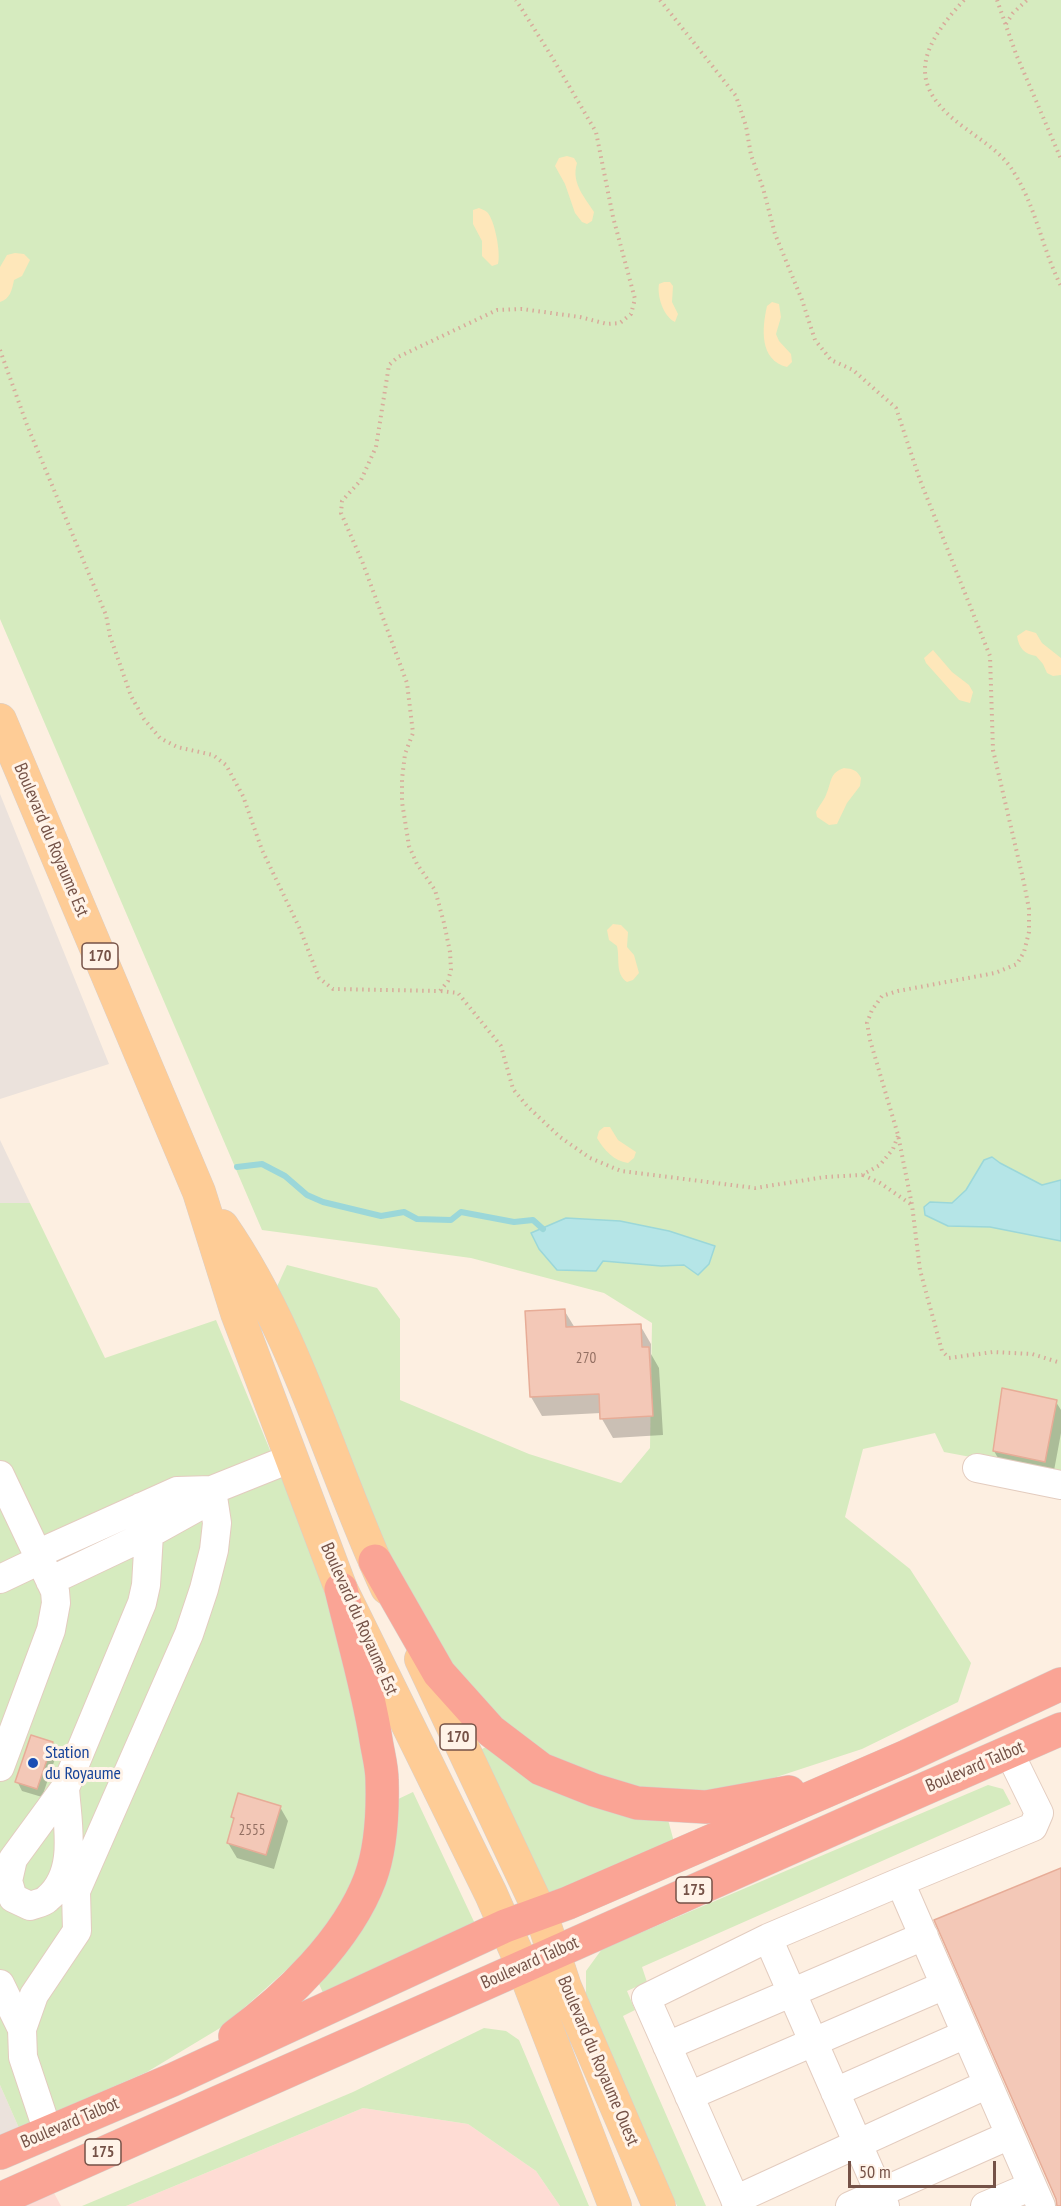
<!DOCTYPE html>
<html>
<head>
<meta charset="utf-8">
<style>
	body { margin:0 }
	#map { position:relative; width:1061px; height:2206px; overflow:hidden; background:#fdefe1; font-family:"PT Sans Narrow",sans-serif }
	canvas { display:block }
	.scale { position:absolute; left:848px; top:2161px; width:148px; height:27px; box-sizing:border-box; border:3px solid #755247; border-top:0; padding-left:8px; font-size:18px; line-height:21px; white-space:nowrap; color:#755247; -webkit-text-stroke:4px #fff3e8; paint-order:stroke }
</style>
</head>
<body>
<div id="map">
<canvas width="1061" height="2206"></canvas>
<div class="scale">50 m</div>
</div>
<script>
const c = document.querySelector('canvas').getContext('2d');
c.lineJoin = 'round';
function fill(path, color) { c.fillStyle = color; c.fill(path, 'evenodd'); }
function trace(path, color, width, dash) { c.strokeStyle = color; c.lineWidth = width; c.lineCap = dash ? 'butt' : 'round'; c.setLineDash(dash || []); c.stroke(path); }
function drawText(font, color, halo, rows, align = 'center') {
  c.font = font + ' "PT Sans Narrow",sans-serif'; c.lineWidth = 6; c.setLineDash([]); c.textBaseline = 'middle'; c.strokeStyle = halo; c.fillStyle = color; for (const [text, x, y, turn = 0] of rows) {
    c.save(); c.translate(x, y); c.rotate((+turn || 0) * Math.PI / 180); c.textAlign = isNaN(turn) ? turn : align; if (halo) c.strokeText(text, 0, 0); c.fillText(text, 0, 0); c.restore();
  }
}
fill(new Path2D(`
	M 363,2108 L 468,2124 L 536,2171 L 560,2206 L 126,2206 Z
	M 46,2178 L 61,2206 L 0,2206 Z`), '#fedcd4');
fill(new Path2D(`
	M 0,794 L 109,1064 L 0,1099 Z
	M 0,1140 L 30,1203 L 0,1203 Z
	M 0,2085 L 19,2128 L 0,2137 Z`), '#ebe2dc');
fill(new Path2D(`
	M 0,0 L 1061,0 L 1061,1474 L 944,1452 L 935,1433 L 863,1449 L 845,1517 L 910,1569 L 971,1663 L 958,1702 L 862,1749 L 746,1787 L 677,1794 L 622,1790 L 522,1743 L 459,1677 L 408,1595 L 274,1293 L 287,1265 L 377,1288 L 400,1319 L 400,1400 L 529,1454 L 621,1483 L 650,1448 L 652,1323 L 604,1293 L 471,1258 L 262,1230 L 0,619 ZM 566,1218 L 709,1264 L 661,1266 L 602,1261 L 543,1229 Z
	M 0,1203 L 30,1203 L 105,1358 L 216,1320 L 311,1549 L 344,1656 L 368,1768 L 371,1837 L 345,1902 L 302,1956 L 225,2025 L 147,2072 L 19,2128 L 0,2085 Z
	M 490,1745 L 667,1816 L 674,1842 L 536,1902 L 472,1754 Z
	M 988,1785 L 1003,1789 L 1011,1804 L 642,1967 L 647,1982 L 627,1991 L 635,2010 L 623,2016 L 706,2206 L 677,2206 L 586,1995 L 586,1971 L 602,1949 Z
	M 413,1792 L 477,1928 L 324,1995 L 315,1975 L 394,1801 Z
	M 484,2028 L 506,2031 L 519,2040 L 589,2206 L 560,2206 L 536,2171 L 468,2124 L 363,2108 L 126,2206 L 82,2206 L 353,2092 Z`), '#d6ebbf');
fill(new Path2D(`
	M 567,156 L 574,158 L 577,163 C 571,183 584,196 594,212 L 592,221 L 587,224 L 582,222 L 575,213 L 565,184 L 555,166 L 559,158 Z
	M 479,208 C 481,209 485,210 487,212 C 495,220 501,254 498,264 L 492,266 L 482,256 L 482,241 L 473,224 L 473,210 Z
	M 15,253 L 24,254 L 30,260 L 22,276 L 14,280 C 12,290 10,299 0,302 L 0,267 L 7,255 Z
	M 664,282 L 670,282 L 673,286 L 672,302 L 678,314 L 675,322 C 663,316 657,296 659,284 Z
	M 772,302 L 779,304 L 781,317 L 776,334 L 779,341 L 791,354 L 792,362 L 787,367 C 759,360 762,328 767,306 Z
	M 1026,630 L 1036,633 L 1042,643 L 1061,658 L 1061,675 L 1053,676 L 1047,673 L 1043,664 L 1036,656 C 1024,654 1019,648 1017,636 Z
	M 933,650 L 952,672 L 969,685 L 973,692 L 970,703 L 959,700 L 926,663 L 924,658 Z
	M 844,768 C 853,769 857,770 861,778 L 860,786 L 847,803 L 837,824 L 829,825 L 817,817 L 816,812 C 819,806 824,800 826,795 C 832,782 829,773 844,768 Z
	M 613,924 L 621,925 L 628,932 L 627,947 L 634,955 L 639,973 L 633,980 L 627,982 C 615,974 620,959 617,946 L 609,940 L 607,930 Z
	M 604,1127 L 610,1127 L 618,1140 L 636,1152 L 634,1158 L 628,1163 C 614,1161 604,1150 597,1138 L 599,1131 Z`), '#fee7ba');
const water = new Path2D(`
	M 992,1157 L 1000,1163 L 1042,1185 L 1061,1180 L 1061,1241 L 990,1227 L 948,1226 L 925,1215 L 924,1207 L 930,1202 L 952,1203 L 966,1190 L 984,1160 Z
	M 566,1218 L 620,1221 L 669,1231 L 715,1246 L 709,1264 L 698,1275 L 684,1265 L 661,1266 L 603,1261 L 596,1271 L 557,1270 L 539,1249 L 531,1233 Z`);
fill(water, '#b5e5e7');
trace(water, '#9bd7d9', 1.5);
fill(new Path2D(`
	M 564,1310 L 575,1328 L 640,1325 L 651,1344 L 651,1354 L 659,1368 L 663,1435 L 613,1438 L 602,1419 L 601,1413 L 542,1416 L 531,1397 Z
	M 1056,1402 L 1061,1410 L 1061,1433 L 1053,1476 L 1002,1465 L 994,1451 Z
	M 52,1743 L 57,1753 L 42,1797 L 22,1791 L 17,1781 Z
	M 280,1807 L 288,1821 L 274,1869 L 237,1858 L 228,1843 L 235,1822 L 232,1817 Z`), '#0003');
trace(new Path2D(`
	M 237,1167 L 262,1164 L 285,1176 L 307,1195 L 323,1202 L 381,1216 L 404,1212 L 417,1219 L 451,1220 L 461,1212 L 514,1222 L 533,1220 L 543,1229`), '#9bd7d9', 6);
const building = new Path2D(`
	M 565,1309 L 566,1327 L 641,1324 L 642,1347 L 649,1347 L 653,1416 L 600,1419 L 599,1394 L 530,1397 L 525,1311 Z
	M 1002,1388 L 1057,1400 L 1045,1462 L 993,1451 Z
	M 31,1735 L 53,1742 L 37,1789 L 15,1782 Z
	M 238,1793 L 281,1806 L 266,1855 L 227,1843 L 234,1818 L 231,1817 Z
	M 1061,1868 L 1061,2206 L 1057,2206 L 1056,2199 L 934,1920 Z`);
fill(building, '#f3c8b7');
trace(building, '#e7ac97', 1.5);
const minor = new Path2D(`
	M 977,1468 L 1061,1485
	M 0,1475 L 55,1591 L 56,1603 L 51,1630 L 0,1767
	M 37,1554 L 177,1491 L 212,1490 L 194,1509 L 149,1534 L 50,1581
	M 0,1579 L 40,1560
	M 1009,1752 L 1039,1813 L 1033,1827 L 900,1882 L 1041,2206
	M 65,1788 C 67,1823 79,1873 47,1899 C 43,1903 35,1904 30,1906 L 13,1898 L 8,1881 L 13,1859 L 65,1788 L 142,1603 L 146,1585 L 149,1534 L 141,1507
	M 768,1938 L 885,2206
	M 0,1984 L 22,2029
	M 667,2046 L 924,1936
	M 835,2092 L 966,2034
	M 689,2096 L 945,1985
	M 48,2132 L 23,2057 L 22,2029 L 34,1995 L 77,1931 L 76,1891 L 189,1634 L 204,1589 L 214,1550 L 217,1523 L 212,1490 L 292,1458
	M 735,2200 L 988,2084
	M 738,2206 L 646,1998 L 768,1938 L 900,1882
	M 850,2206 L 1010,2135
	M 985,2206 L 1032,2186`);
const major = new Path2D(`
	M 0,720 L 199,1192 L 237,1313 L 341,1589 L 491,1894 L 523,1967 L 615,2206
	M 222,1226 C 298,1336 331,1468 387,1588
	M 421,1659 L 541,1914 L 565,1987 L 659,2206`);
const highway = new Path2D(`
	M 375,1561 L 439,1673 L 491,1731 L 541,1769 L 594,1790 L 637,1803 L 706,1807 L 789,1792
	M 235,2036 C 287,1998 347,1940 370,1879 C 381,1849 383,1813 382,1780 C 382,1767 378,1753 376,1740 C 368,1689 353,1639 341,1589
	M 0,2153 L 172,2080 L 505,1926 L 568,1903 L 907,1756 L 1061,1684
	M 0,2199 L 867,1814 L 1061,1729`);
trace(minor, '#e3ccbf', 30);
trace(major, '#d8cfcb', 34);
trace(highway, '#d8cfcb', 34);
trace(new Path2D(`
	M 660,0 L 736,96 L 746,126 L 751,155 L 763,188 L 775,234 L 802,300 L 815,340 L 831,360 L 853,370 L 896,408 L 920,480 L 990,656 L 993,750 L 1024,883 L 1029,909 L 1029,932 L 1024,952 L 1017,964 L 995,973 L 898,991 L 882,996 L 872,1010 L 867,1023 L 870,1040 L 898,1135 L 912,1205 L 920,1270 L 942,1351 L 949,1358 L 993,1352 L 1032,1354 L 1061,1363
	M 964,0 C 919,49 905,85 965,128 C 982,141 1002,153 1013,171 C 1036,206 1042,249 1061,286
	M 997,0 L 1016,54 L 1061,159
	M 1006,24 L 1013,13 L 1027,0
	M 0,350 L 27,425 L 106,615 L 110,636 L 131,696 L 144,719 L 160,738 L 177,747 L 213,755 L 226,765 L 243,796 L 262,850 L 300,929 L 319,978 L 333,989 L 440,991 L 448,981 L 451,970 L 450,952 L 444,923 L 435,890 L 417,864 L 409,846 L 402,802 L 402,779 L 405,754 L 413,733 L 407,683 L 362,561 L 341,513 L 342,501 L 361,480 L 376,447 L 389,365 L 398,357 L 497,310 L 522,309 L 580,317 L 607,324 L 620,323 L 631,314 L 635,299 L 613,217 L 596,132 L 552,57 L 516,0
	M 441,991 L 458,993 L 501,1046 L 513,1089 L 527,1106 L 560,1137 L 590,1158 L 621,1171 L 755,1188 L 825,1177 L 862,1175 L 880,1165 L 893,1149 L 898,1136
	M 863,1175 L 880,1183 L 912,1205`), '#d8ab9b', 4, [1.5, 4.5]);
trace(minor, '#fff', 28);
trace(major, '#fecc96', 33);
trace(highway, '#faa495', 33);
for (const [x, y, r, color] of [
	[33,1763,6,"#1a4fb4"]
]) { const dot = new Path2D(); dot.arc(x, y, r, 0, 2 * Math.PI); c.fillStyle = color; c.fill(dot); trace(dot, '#fff3e8', 2); }
drawText('15px', '#947063', null, [
	["270",586,1359],
	["2555",252,1831]
]);
for (const [x, y, w] of [
	[100,956,36],
	[458,1737,36],
	[694,1890,36],
	[103,2152,36]
]) { const box = new Path2D(); box.roundRect(x - w / 2, y - 13, w, 26, 4.5); c.fillStyle = '#fff3e8'; c.fill(box); trace(box, '#755247', 1.5); }
drawText('bold 16px', '#755247', null, [
	["170",100,956],
	["170",458,1737],
	["175",694,1890],
	["175",103,2152]
]);
drawText('18px', '#755247', '#fff3e8', [
	["Boulevard du Royaume Est",51,840,67],
	["Boulevard du Royaume Est",359,1619,66],
	["Boulevard Talbot",975,1767,-23],
	["Boulevard Talbot",530,1963,-24],
	["Boulevard du Royaume Ouest",598,2061,67],
	["Boulevard Talbot",70,2123,-23]
]);
drawText('18px', '#164399', '#fff3e8', [
	["Station",45,1753],
	["du Royaume",45,1774]
], 'left');
</script>
</body>
</html>
